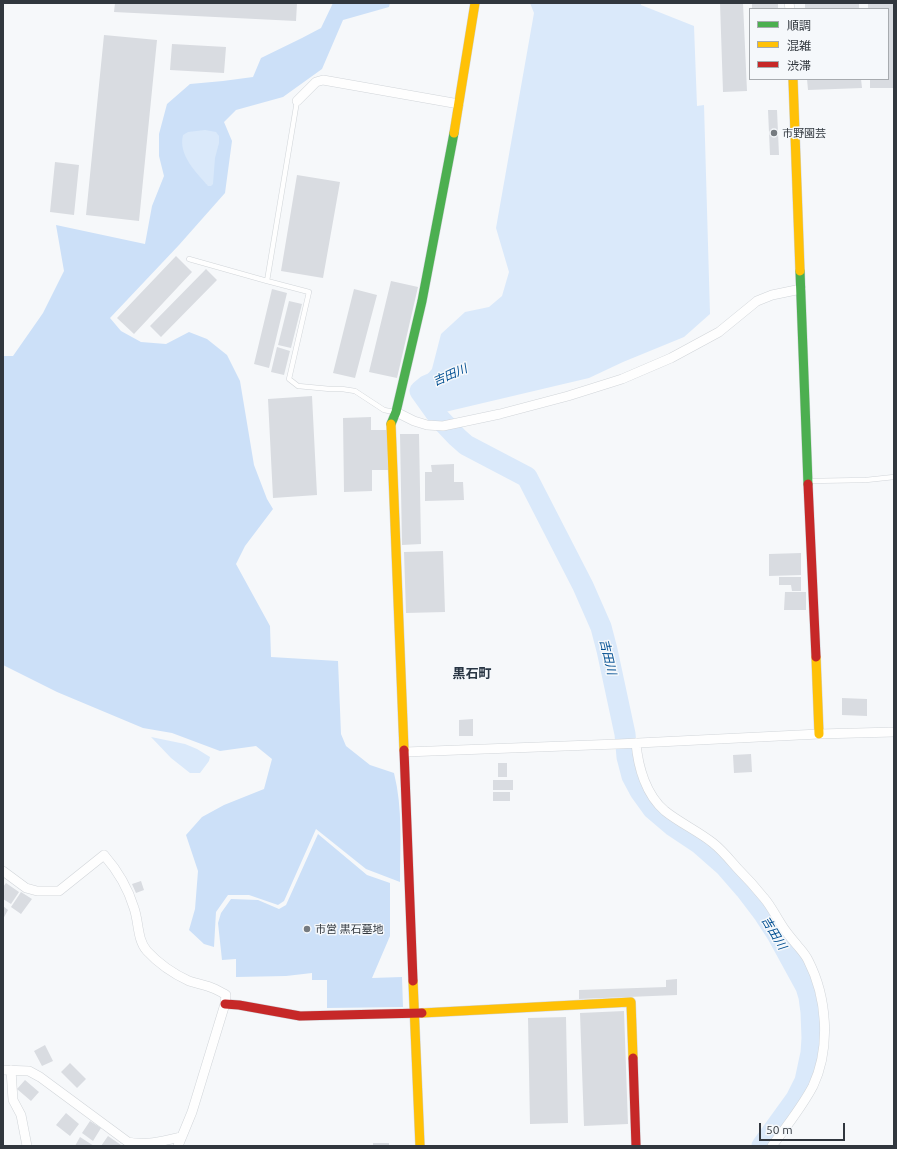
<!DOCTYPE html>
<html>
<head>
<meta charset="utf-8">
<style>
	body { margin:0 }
	#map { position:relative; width:897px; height:1149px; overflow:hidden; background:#f6f8fa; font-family:Ubuntu,"Noto Sans JP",sans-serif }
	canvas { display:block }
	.frame { position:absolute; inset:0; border:4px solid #31373e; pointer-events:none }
	.legend { position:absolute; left:749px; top:8px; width:140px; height:72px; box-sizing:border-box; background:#f5f8fb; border:1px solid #a7abaf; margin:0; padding:5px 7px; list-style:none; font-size:12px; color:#31373e }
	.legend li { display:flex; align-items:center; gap:8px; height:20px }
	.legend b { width:20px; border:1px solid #a7abaf }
	.scale { position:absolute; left:759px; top:1123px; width:86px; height:18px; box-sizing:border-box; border:2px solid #31373e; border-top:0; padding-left:5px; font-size:12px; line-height:14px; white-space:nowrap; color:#31373e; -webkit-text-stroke:3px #f5f8fb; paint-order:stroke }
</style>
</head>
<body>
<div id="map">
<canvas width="897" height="1149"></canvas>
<div class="frame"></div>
<ul class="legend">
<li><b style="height:5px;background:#4caf50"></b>順調</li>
<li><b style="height:5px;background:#ffc107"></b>混雑</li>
<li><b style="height:5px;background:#c62828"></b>渋滞</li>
</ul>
<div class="scale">50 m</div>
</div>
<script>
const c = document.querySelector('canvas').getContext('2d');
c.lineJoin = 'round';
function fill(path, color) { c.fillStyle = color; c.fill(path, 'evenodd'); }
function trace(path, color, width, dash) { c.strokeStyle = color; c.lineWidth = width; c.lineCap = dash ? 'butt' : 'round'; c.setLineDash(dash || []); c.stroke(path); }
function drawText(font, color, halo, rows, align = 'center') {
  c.font = font + ' Ubuntu,"Noto Sans JP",sans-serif'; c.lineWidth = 3; c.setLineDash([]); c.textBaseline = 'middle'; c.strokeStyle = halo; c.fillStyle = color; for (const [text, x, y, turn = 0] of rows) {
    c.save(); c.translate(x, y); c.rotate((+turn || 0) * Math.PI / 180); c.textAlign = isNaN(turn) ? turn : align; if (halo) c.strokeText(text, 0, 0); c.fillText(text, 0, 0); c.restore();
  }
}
fill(new Path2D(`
	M 333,3 L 390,3 L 389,7 L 343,20 L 322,69 L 283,97 L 236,110 L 224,122 L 232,141 L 225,193 L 179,245 L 110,318 L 121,331 L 141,342 L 166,344 L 189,332 L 207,339 L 227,355 L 240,381 L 254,465 L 267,499 L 273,509 L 245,546 L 236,564 L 270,626 L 271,657 L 338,661 L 341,734 L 346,746 L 370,765 L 394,773 C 403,809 400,845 400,882 L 366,869 L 316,829 L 284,901 L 278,905 L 249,895 L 228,895 L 216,912 L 214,947 L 204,944 L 189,930 L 195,909 L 198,871 L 186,835 L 202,817 L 224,805 L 264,789 L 272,759 L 256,746 L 220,751 L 172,733 L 143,728 L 57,692 L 3,665 L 3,356 L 13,356 L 43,313 L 64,271 L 56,225 L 145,244 L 152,206 L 164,176 L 159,156 L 159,134 L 167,104 L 190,84 L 223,81 L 253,77 L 261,58 L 302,38 L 321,28 Z
	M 318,834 L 367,875 L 390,883 L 390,936 L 372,978 L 402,977 L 403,1007 L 327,1008 L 327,980 L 312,980 L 312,973 L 286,976 L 236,977 L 236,959 L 222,960 L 218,923 L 221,913 L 231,899 L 258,900 L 279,909 L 286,905 Z`), '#cce0f8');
fill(new Path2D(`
	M 530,3 L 641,3 L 641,5 L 694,26 L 697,106 L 704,105 L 710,314 L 684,337 L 623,362 L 589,378 L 445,412 L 420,383 L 432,369 L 441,334 L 465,312 L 489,307 L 502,296 L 509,272 L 496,228 L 534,13 Z
	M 205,130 L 216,132 L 219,136 L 219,143 L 215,158 L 213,184 L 211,186 L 208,186 C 196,172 178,155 183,135 L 188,132 Z
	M 151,737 L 185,744 L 197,749 L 210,757 L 209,761 L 200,773 L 190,773 L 171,758 Z`), '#dae9fa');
trace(new Path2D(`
	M 449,376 L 426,386 L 420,391 L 440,419 L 457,437 L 466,445 L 527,477 L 583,586 L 601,627 L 607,650 L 625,734 L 627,757 L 632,776 L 640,791 L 653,809 L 673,826 L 700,844 L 725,866 L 745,889 L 764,914 L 777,934 L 806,987 L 809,997 L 811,1012 L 812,1038 L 811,1053 L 805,1081 L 796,1099 L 762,1146`), '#dae9fa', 21);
fill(new Path2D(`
	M 115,3 L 297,3 L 296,21 L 114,12 Z
	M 720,3 L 743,3 L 747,91 L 723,92 Z
	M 752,3 L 778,3 L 778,9 L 752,9 Z
	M 805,3 L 859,3 L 859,9 L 805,9 Z
	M 868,3 L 894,3 L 894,88 L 870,88 L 870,79 L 888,79 L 888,9 L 868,9 Z
	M 104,35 L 157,40 L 139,221 L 86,215 Z
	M 172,44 L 226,47 L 224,73 L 170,70 Z
	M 807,79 L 861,79 L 862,88 L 808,90 Z
	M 768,110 L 777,110 L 779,155 L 770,155 Z
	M 55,162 L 79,165 L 74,215 L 50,212 Z
	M 297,175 L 340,182 L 323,278 L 281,271 Z
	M 176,256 L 192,272 L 134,334 L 117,318 Z
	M 206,269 L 217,280 L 161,337 L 150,326 Z
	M 391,281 L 418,287 L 397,378 L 369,372 Z
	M 272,289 L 287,293 L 269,368 L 254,364 Z
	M 354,289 L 377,295 L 355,378 L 333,373 Z
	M 289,301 L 302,304 L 291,348 L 278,345 Z
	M 277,347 L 290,351 L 284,375 L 271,372 Z
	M 312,396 L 317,495 L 273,498 L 268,399 Z
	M 371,417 L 371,430 L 387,430 L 388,470 L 372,470 L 372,491 L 344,492 L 343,418 Z
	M 400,434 L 419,434 L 421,544 L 402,545 Z
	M 454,464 L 454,482 L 463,482 L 464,500 L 425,501 L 425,472 L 432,472 L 431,465 Z
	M 443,551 L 445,612 L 406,613 L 404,552 Z
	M 801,553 L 801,575 L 769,576 L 769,554 Z
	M 779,577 L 801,577 L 801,591 L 792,591 L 791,585 L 779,585 Z
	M 785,592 L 806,592 L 806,610 L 784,610 Z
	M 842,698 L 867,699 L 867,716 L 842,715 Z
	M 473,719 L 473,736 L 459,736 L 459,720 Z
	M 751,754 L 752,772 L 734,773 L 733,755 Z
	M 498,763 L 507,763 L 507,777 L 498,777 Z
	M 493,780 L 513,780 L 513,790 L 493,790 Z
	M 493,792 L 510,792 L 510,801 L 493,801 Z
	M 141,881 L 144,890 L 136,893 L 132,884 Z
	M 6,883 L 19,892 L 11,904 L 3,899 L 3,887 Z
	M 21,892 L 32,899 L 21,914 L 11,907 Z
	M 3,906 L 8,910 L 3,919 Z
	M 677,979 L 677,995 L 579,999 L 579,990 L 666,987 L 666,980 Z
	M 624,1011 L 628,1124 L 584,1126 L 580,1013 Z
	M 566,1017 L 568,1123 L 530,1124 L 528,1018 Z
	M 45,1045 L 53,1061 L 42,1066 L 34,1051 Z
	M 70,1063 L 86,1079 L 77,1088 L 61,1072 Z
	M 25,1080 L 39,1092 L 31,1101 L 17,1089 Z
	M 66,1113 L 79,1124 L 70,1136 L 56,1125 Z
	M 90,1121 L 101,1128 L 93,1141 L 82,1133 Z
	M 108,1136 L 121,1145 L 120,1146 L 101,1146 Z
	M 80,1137 L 94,1146 L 75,1146 Z
	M 373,1143 L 389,1143 L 389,1146 L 373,1146 Z`), '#d9dce1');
const lane = new Path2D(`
	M 297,101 L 267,281 L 309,292 L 289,379 L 298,386 L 330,389 L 342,389 L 355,391 L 384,410 L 394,412
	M 189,259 L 267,281
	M 809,481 L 866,480 L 894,477`);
const street = new Path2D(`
	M 789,3 L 790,9
	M 297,101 L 316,82 L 323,80 L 459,104
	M 396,412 L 414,421 L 427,425 L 443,426 L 500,414 L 568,396 L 622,379 L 671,358 L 719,332 L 757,301 L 772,295 L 801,289
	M 636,743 C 638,767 646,795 665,811 C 680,823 698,831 713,843 C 722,850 730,860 738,869 C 747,878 756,888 764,898 C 771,906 775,915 781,924 C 785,931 791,938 797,945 C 801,950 805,954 808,960 C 827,997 831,1047 813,1086 C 802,1107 786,1127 772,1146
	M 405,752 L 618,744 L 819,734 L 894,732
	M 3,871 L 26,888 L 37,891 L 59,891 L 104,855 C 118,871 128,888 134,908 C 139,922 137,940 147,951 C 158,963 174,974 189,981 C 198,984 207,985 215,989 C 219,991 223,993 226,995 L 225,1004 L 192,1112 L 178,1146
	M 3,1070 L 29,1071 L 40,1077 L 128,1142 C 145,1146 164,1141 181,1137
	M 11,1070 L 13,1100 L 21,1115 L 27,1146`);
const fast = new Path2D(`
	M 800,271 L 808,484
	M 391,424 L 396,412 L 422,301 L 454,133`);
const slow = new Path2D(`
	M 793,79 L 800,271
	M 454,133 L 475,3
	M 391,424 L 404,750
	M 816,657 L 819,734
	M 413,981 L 420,1146
	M 422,1013 L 631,1002 L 633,1058`);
const jam = new Path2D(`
	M 808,484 L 816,657
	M 404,750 L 413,981
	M 225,1004 L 239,1005 L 300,1016 L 422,1013
	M 633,1058 L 636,1146`);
trace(lane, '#d1d5d9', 5.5);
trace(street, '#d1d5d9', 10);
trace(fast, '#d1d5d9', 10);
trace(slow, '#d1d5d9', 10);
trace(jam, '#d1d5d9', 10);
trace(lane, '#fefefe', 4.5);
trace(street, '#fefefe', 9);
trace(fast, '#4caf50', 9);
trace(slow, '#ffc107', 9);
trace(jam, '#c62828', 9);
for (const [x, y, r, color] of [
	[774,133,4,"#767b80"],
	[307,929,4,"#767b80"]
]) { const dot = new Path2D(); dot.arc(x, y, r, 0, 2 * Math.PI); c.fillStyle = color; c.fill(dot); trace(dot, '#f5f8fb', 1.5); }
drawText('11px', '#31373e', '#f5f8fb', [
	["市野園芸",782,133],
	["市営 黒石墓地",315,929]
], 'left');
drawText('italic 12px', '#024f92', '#f5f8fb', [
	["吉田川",450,375,-23],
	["吉田川",608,657,77],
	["吉田川",774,933,59]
]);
drawText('bold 13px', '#293644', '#f5f8fb', [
	["黒石町",472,674]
]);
</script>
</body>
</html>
